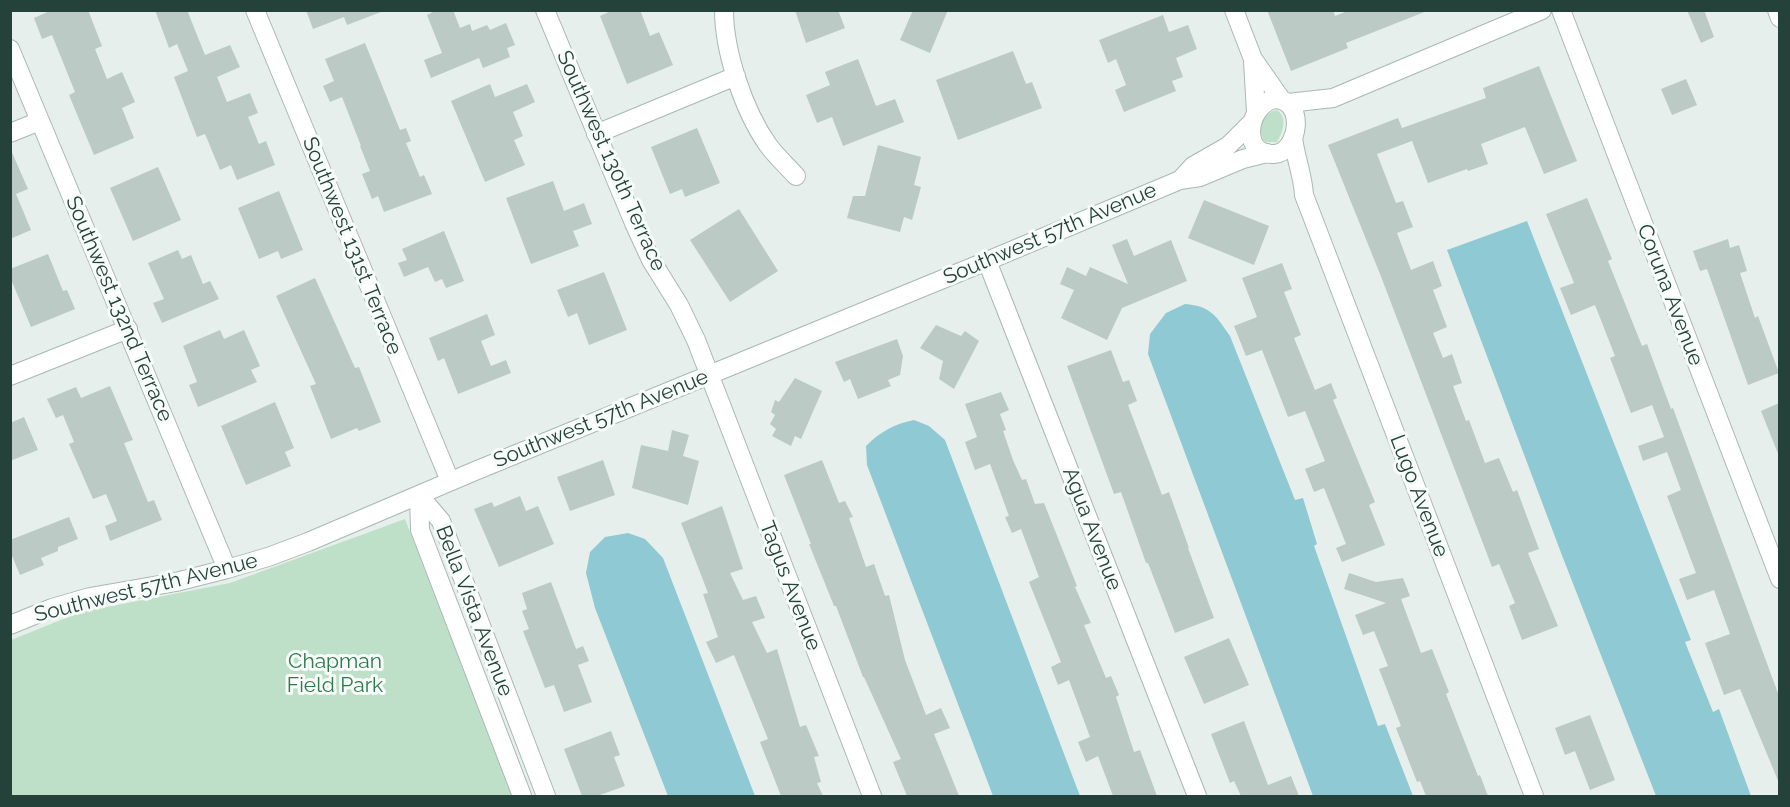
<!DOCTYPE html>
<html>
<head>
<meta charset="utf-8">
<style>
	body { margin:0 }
	#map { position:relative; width:1790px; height:807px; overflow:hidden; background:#e6efeb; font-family:Raleway,sans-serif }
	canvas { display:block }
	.frame { position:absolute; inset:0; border:12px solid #24423a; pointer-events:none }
</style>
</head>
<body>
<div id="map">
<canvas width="1790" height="807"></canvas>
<div class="frame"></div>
</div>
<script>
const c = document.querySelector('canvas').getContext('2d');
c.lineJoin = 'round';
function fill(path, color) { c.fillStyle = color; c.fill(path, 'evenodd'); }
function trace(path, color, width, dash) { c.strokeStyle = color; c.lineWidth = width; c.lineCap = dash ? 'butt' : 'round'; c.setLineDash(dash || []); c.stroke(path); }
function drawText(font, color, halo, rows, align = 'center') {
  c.font = font + ' Raleway,sans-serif'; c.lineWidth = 6; c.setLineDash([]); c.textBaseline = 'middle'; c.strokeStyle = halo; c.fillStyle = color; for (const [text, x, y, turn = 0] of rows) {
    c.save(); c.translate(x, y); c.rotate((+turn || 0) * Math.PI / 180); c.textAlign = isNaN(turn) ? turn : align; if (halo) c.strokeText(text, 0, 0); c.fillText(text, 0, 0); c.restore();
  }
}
fill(new Path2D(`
	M 1277,110 C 1288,118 1283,132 1277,142 L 1265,142 C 1256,130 1262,113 1277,110 Z
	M 405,519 L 513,796 L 11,796 L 11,640 L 81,612 L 230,583 Z`), '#bfe0c8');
fill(new Path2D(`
	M 1527,221 L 1691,640 L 1685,642 L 1713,712 L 1719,709 L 1751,796 L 1656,796 L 1563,558 L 1447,250 Z
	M 1185,304 C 1211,306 1216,316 1230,336 L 1295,500 L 1303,498 L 1317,544 L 1314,546 L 1378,726 L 1385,724 L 1413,796 L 1313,796 L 1148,354 L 1150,334 L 1166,313 Z
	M 914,420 L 929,426 L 945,440 L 1080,796 L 993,796 L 867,465 L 866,446 C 880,432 894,424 914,420 Z
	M 628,533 L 645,539 L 663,558 L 755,796 L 668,796 L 595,608 L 586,573 L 590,552 L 605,537 Z`), '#8ec9d4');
fill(new Path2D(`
	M 52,10 L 88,10 L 102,46 L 95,49 L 107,79 L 122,72 L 135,102 L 122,108 L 134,138 L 94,155 L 69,95 L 75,92 L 52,35 L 42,39 L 34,18 Z
	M 155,10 L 187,10 L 205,55 L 230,45 L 240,67 L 217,77 L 227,102 L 250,93 L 258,113 L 248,117 L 259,144 L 266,141 L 275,165 L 237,180 L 231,165 L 220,170 L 205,134 L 197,137 L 174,77 L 188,71 L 177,44 L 169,48 Z
	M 306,10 L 381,10 L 381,12 L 347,25 L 344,17 L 313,29 Z
	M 437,10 L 453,10 L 460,28 L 470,24 L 472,31 L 487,25 L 490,30 L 506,23 L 515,45 L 507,48 L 510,57 L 483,68 L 479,58 L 431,78 L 424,60 L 442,53 L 427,15 Z
	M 613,10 L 640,10 L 650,36 L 659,32 L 673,65 L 627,84 L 600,16 Z
	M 795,10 L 838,10 L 845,28 L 806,43 Z
	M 913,10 L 948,10 L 930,53 L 900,40 Z
	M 1267,10 L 1333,10 L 1335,16 L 1350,10 L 1427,11 L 1346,43 L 1348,48 L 1291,71 Z
	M 1687,10 L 1704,10 L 1714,37 L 1701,43 Z
	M 1163,15 L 1169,32 L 1188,25 L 1197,49 L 1176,58 L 1183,77 L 1172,81 L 1176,91 L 1124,112 L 1115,90 L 1126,85 L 1116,59 L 1108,63 L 1099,40 Z
	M 365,43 L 400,130 L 406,128 L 411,141 L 406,143 L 420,177 L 424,175 L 432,194 L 384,212 L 378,196 L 372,199 L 362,174 L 370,171 L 360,146 L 361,146 L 342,97 L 330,102 L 323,86 L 334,81 L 325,59 Z
	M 1013,51 L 1026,84 L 1032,82 L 1042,108 L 958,140 L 936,80 Z
	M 858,59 L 876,106 L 895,99 L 904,122 L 843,146 L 832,117 L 817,123 L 806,95 L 830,85 L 825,72 Z
	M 1539,66 L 1577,161 L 1544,174 L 1525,127 L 1481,144 L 1488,164 L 1468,171 L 1467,169 L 1428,183 L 1412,141 L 1377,154 L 1396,203 L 1403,201 L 1413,227 L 1397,233 L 1411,270 L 1433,261 L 1442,286 L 1433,290 L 1447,327 L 1433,333 L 1443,358 L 1452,354 L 1462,383 L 1453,386 L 1466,421 L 1469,420 L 1485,463 L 1499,458 L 1513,492 L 1517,490 L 1539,549 L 1528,553 L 1558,626 L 1522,640 L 1509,606 L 1515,603 L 1499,564 L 1492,567 L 1380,274 L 1328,145 L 1398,118 L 1402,128 L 1486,98 L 1483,88 Z
	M 1686,79 L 1697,105 L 1672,115 L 1661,89 Z
	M 490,84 L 495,97 L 527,84 L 535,102 L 513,112 L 523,136 L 514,140 L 525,165 L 485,182 L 451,101 Z
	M 697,128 L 720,183 L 685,197 L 682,189 L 670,194 L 651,147 Z
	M 878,145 L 921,157 L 914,185 L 921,187 L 912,220 L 904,217 L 900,232 L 847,218 L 853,196 L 865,196 Z
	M 10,148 L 28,189 L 16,194 L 31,230 L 10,239 Z
	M 158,167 L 181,220 L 133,241 L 110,188 Z
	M 553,181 L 564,211 L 584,203 L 592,224 L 573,231 L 579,246 L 531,264 L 506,198 Z
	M 279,191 L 303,250 L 281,259 L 278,251 L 259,259 L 238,208 Z
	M 1587,198 L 1612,259 L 1608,261 L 1642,346 L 1647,344 L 1671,409 L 1673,408 L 1779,696 L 1779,783 L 1740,689 L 1724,695 L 1705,643 L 1730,634 L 1714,590 L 1687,600 L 1679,579 L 1696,573 L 1667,496 L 1681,490 L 1667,452 L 1643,461 L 1638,446 L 1664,437 L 1652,405 L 1631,413 L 1610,358 L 1615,356 L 1595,305 L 1571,315 L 1560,288 L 1574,283 L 1546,214 Z
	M 1204,200 L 1269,226 L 1254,265 L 1188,238 Z
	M 739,209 L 778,271 L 730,302 L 690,240 Z
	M 444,231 L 464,281 L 446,288 L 442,279 L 435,282 L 428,267 L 404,277 L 398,263 L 407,260 L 402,249 Z
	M 1127,239 L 1134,256 L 1171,240 L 1187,281 L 1122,308 L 1107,340 L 1061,318 L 1074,290 L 1060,284 L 1067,267 L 1086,276 L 1090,267 L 1128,284 L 1112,245 Z
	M 1728,239 L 1730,248 L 1739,245 L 1747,271 L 1740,273 L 1755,318 L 1758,316 L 1779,373 L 1748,385 L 1707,269 L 1700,271 L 1693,251 Z
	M 178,250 L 182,259 L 191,255 L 203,284 L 210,281 L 219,299 L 162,323 L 153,303 L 164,299 L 148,263 Z
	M 48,254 L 63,291 L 67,290 L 75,309 L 31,327 L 10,277 L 10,269 Z
	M 1282,263 L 1292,289 L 1284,292 L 1301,335 L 1294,338 L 1315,390 L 1331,383 L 1337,398 L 1333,400 L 1375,502 L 1369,505 L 1385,545 L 1342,562 L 1336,548 L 1346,544 L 1324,488 L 1314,492 L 1305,469 L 1325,461 L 1305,411 L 1288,417 L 1262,350 L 1246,356 L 1234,326 L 1257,317 L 1242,278 Z
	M 604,272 L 627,330 L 589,345 L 577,313 L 568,317 L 557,290 Z
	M 315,278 L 355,368 L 359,367 L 381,422 L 359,431 L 357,428 L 331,439 L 310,386 L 316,384 L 276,296 Z
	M 487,314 L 495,335 L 481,341 L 491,366 L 506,360 L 511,373 L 458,394 L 444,358 L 438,361 L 429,338 Z
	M 936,325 L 961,336 L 965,331 L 979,341 L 954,389 L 939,379 L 943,361 L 920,348 Z
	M 220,330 L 224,339 L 244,330 L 260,366 L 251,370 L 257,382 L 198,407 L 189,385 L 197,382 L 183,346 Z
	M 897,339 L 903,356 L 900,375 L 888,380 L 891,386 L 858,399 L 850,379 L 844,382 L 835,362 Z
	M 1111,350 L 1123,382 L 1129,380 L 1137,401 L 1128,405 L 1162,495 L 1169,492 L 1189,548 L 1188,548 L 1214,618 L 1175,633 L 1148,563 L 1146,563 L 1121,492 L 1114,494 L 1067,366 Z
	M 795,378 L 822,391 L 801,439 L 795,436 L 791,446 L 772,436 L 776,429 L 770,424 L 775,415 L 771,412 L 775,400 L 779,402 Z
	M 110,386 L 133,440 L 124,443 L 148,502 L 154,500 L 162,520 L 110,541 L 105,526 L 117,521 L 106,494 L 93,499 L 69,444 L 74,442 L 63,415 L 56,418 L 47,399 L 76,387 L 81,398 Z
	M 1001,392 L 1009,410 L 1000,414 L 1006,430 L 1003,431 L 1013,460 L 1022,480 L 1026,479 L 1035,504 L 1044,503 L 1077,586 L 1075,587 L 1091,623 L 1084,625 L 1106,678 L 1111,676 L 1119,695 L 1116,697 L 1134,752 L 1140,750 L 1157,796 L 1113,796 L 1098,756 L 1086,762 L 1078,742 L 1090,737 L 1069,680 L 1058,685 L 1051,667 L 1061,662 L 1029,582 L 1039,577 L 1021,529 L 1012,533 L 1005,517 L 1009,516 L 990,464 L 975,470 L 965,442 L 977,437 L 965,404 Z
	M 275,402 L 294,448 L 285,452 L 291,466 L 246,485 L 221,426 Z
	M 1779,403 L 1779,456 L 1761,411 Z
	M 24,417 L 38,450 L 10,461 L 10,423 Z
	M 672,430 L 689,435 L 683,456 L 699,461 L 688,505 L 632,488 L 641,445 L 668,451 Z
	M 603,460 L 615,495 L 570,511 L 557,477 Z
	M 822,460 L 839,503 L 845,501 L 853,517 L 849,518 L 866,567 L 874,564 L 885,596 L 889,595 L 905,660 L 926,715 L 941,708 L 950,728 L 934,734 L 959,796 L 907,796 L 893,762 L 901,759 L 864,677 L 863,677 L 836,606 L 834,606 L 809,544 L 811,544 L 784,475 Z
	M 520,496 L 526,511 L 538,506 L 554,544 L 499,567 L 474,509 L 492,502 L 494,507 Z
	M 722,506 L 743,569 L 730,573 L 743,600 L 756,596 L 765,618 L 752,622 L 767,653 L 777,649 L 800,727 L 806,725 L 819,756 L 814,757 L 821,782 L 817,783 L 823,796 L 781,796 L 760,742 L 768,739 L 734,655 L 716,663 L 706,642 L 718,637 L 703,594 L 708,593 L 681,523 Z
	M 69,517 L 78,539 L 58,547 L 58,551 L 41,558 L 44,565 L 20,575 L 10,551 L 10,540 Z
	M 1349,573 L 1376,582 L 1403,578 L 1410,596 L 1401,599 L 1421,653 L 1432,649 L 1449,692 L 1446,694 L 1478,776 L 1480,775 L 1488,796 L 1426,796 L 1420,781 L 1417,782 L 1396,728 L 1401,726 L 1379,669 L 1388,666 L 1374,631 L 1363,635 L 1355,615 L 1386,603 L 1344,589 Z
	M 551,582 L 576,649 L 583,646 L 589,661 L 578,665 L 592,702 L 564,712 L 554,685 L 545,688 L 523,631 L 529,629 L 522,611 L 527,609 L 522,593 Z
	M 1229,638 L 1249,685 L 1204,704 L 1184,657 Z
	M 1590,715 L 1615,780 L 1590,790 L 1575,751 L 1565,755 L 1555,728 Z
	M 1244,721 L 1268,785 L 1291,776 L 1299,796 L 1241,796 L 1234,781 L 1230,783 L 1211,734 Z
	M 611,731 L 620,755 L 614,757 L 625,786 L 597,796 L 582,796 L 564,749 Z`), '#bbcac4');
const minor = new Path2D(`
	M 255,10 L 450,481
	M 545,10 L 634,223 L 651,260 L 679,305 L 696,340 L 872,796
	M 724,10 C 724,52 744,111 768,145 C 776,156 787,166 796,176
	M 1234,10 L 1253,59 L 1281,99
	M 1561,10 L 1780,579
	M 1777,10 L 1780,18
	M 10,49 L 227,569
	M 1253,61 L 1256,112
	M 1274,99 C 1307,99 1299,153 1274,154 C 1241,156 1246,107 1274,99 Z
	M 1288,103 L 1333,98 L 1542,10
	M 10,133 L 40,121
	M 596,134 L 736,76
	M 1293,137 C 1295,157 1303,175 1304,195 L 1534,796
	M 1180,180 L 1193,166 L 1228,146 L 1252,122
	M 987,261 L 1197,796
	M 10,376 L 128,329
	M 419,495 L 441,521 L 546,796
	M 419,495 L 420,530 L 522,796
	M 10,625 L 52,608 L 90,597 L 176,582 L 227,569 L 268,557 L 308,542 L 475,471 L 987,261 L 1180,180 L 1200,177 L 1243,159 L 1267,153`);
trace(minor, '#a8b8b2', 20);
trace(minor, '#fff', 18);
drawText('21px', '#24423a', '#f7fbf9', [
	["Southwest 130th Terrace",611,161,66],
	["Southwest 57th Avenue",1050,234,-23],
	["Southwest 131st Terrace",352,246,68],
	["Coruna Avenue",1670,295,69],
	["Southwest 132nd Terrace",119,309,67],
	["Southwest 57th Avenue",601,419,-22],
	["Lugo Avenue",1419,496,69],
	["Agua Avenue",1092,529,69],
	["Tagus Avenue",790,586,69],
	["Southwest 57th Avenue",146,588,-14],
	["Bella Vista Avenue",474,611,69]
]);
drawText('21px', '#2d7a4b', '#f7fbf9', [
	["Chapman",335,662],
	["Field Park",335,686]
]);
</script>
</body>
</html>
